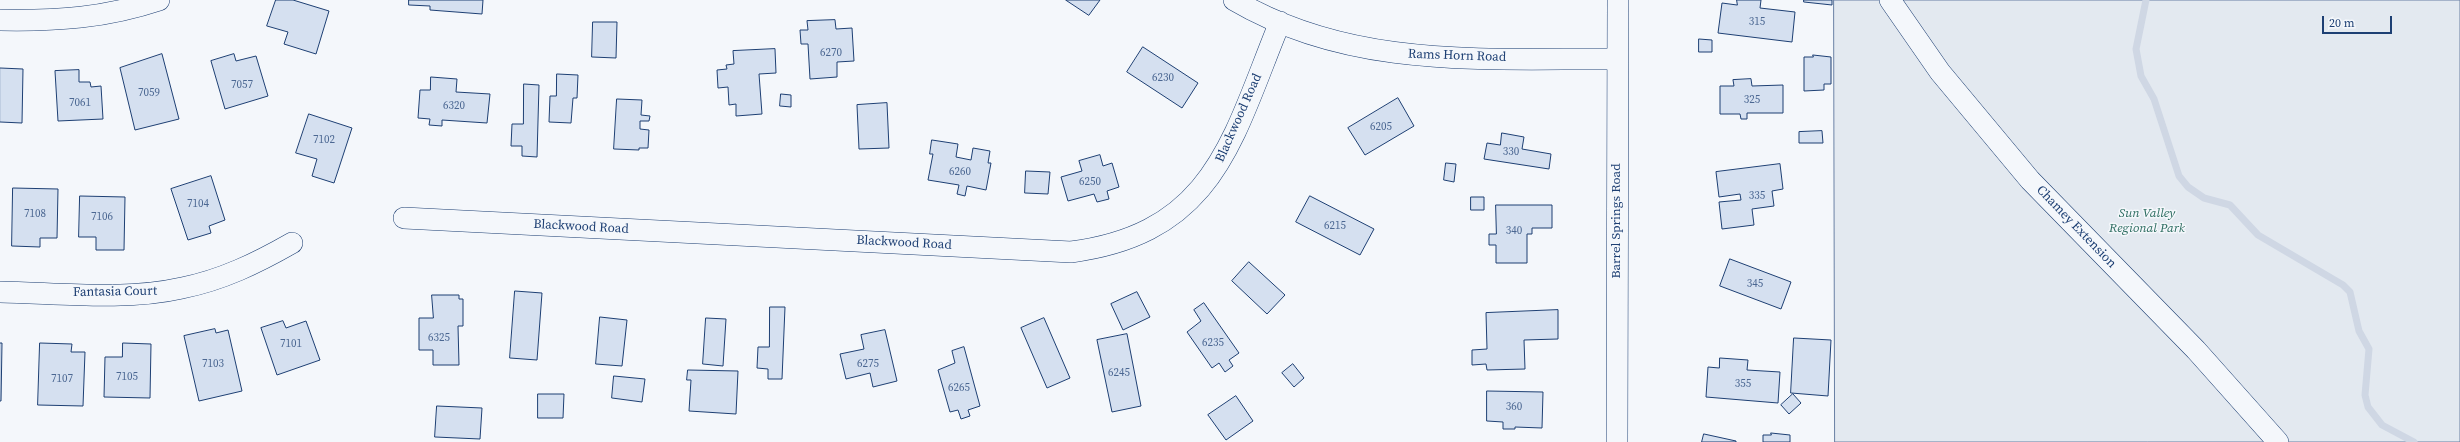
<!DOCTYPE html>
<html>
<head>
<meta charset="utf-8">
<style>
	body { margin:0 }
	#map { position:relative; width:2460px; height:442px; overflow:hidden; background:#f4f7fb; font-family:"Source Serif 4",serif }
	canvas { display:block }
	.scale { position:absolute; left:2322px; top:16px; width:70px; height:18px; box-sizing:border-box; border:2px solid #1d3f73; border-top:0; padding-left:5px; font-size:12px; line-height:14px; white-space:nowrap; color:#1d3f73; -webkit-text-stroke:3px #f4f7fb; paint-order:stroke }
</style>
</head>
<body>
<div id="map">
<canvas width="2460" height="442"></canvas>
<div class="scale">20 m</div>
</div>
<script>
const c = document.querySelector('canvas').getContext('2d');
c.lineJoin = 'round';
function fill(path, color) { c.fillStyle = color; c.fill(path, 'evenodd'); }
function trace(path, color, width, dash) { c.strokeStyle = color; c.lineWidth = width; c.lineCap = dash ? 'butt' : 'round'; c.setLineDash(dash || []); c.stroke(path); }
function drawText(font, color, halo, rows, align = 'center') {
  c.font = font + ' "Source Serif 4",serif'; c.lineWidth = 3; c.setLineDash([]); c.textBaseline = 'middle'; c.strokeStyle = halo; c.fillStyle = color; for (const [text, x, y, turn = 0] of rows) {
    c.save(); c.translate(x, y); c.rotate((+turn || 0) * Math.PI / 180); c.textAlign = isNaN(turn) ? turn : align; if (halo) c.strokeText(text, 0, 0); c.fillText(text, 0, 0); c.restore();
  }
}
const green = new Path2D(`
	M 1834,0 L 2460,0 L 2460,442 L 1835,442 Z`);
fill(green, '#e3e9f0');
trace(green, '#687fa3', 1);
trace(new Path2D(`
	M 2146,0 L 2136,49 L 2141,76 L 2154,99 L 2179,176 L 2188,187 L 2204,198 L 2230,205 L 2258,235 L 2343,285 L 2350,292 L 2359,331 L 2369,349 L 2365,395 L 2368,407 L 2382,425 L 2414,442`), '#cfd7e4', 7);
const building = new Path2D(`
	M 276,0 L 293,0 L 329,11 L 316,54 L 284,44 L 288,32 L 267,26 Z
	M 409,0 L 483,0 L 482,14 L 430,10 L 430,6 L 409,5 Z
	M 1066,0 L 1100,0 L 1089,15 Z
	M 1737,0 L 1761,0 L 1760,8 L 1795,12 L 1792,42 L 1718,33 L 1722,3 L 1737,5 Z
	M 1804,0 L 1832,0 L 1832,5 L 1804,2 Z
	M 835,20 L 836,29 L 852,28 L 854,61 L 837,62 L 837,77 L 810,79 L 808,44 L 801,44 L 800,30 L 808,30 L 807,21 Z
	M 593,22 L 617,22 L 616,58 L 592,57 Z
	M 1699,39 L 1712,40 L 1712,52 L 1699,52 Z
	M 1143,47 L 1198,83 L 1182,108 L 1127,72 Z
	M 775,49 L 776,73 L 759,74 L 762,114 L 736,116 L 736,104 L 729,105 L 728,87 L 718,88 L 717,70 L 727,69 L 726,65 L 734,64 L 733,51 Z
	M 162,54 L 179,119 L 135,130 L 120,68 Z
	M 234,54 L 236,61 L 256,56 L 268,96 L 225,109 L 211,61 Z
	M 1813,55 L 1831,57 L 1831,84 L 1824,84 L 1824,90 L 1804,91 L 1804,57 L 1813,57 Z
	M 0,68 L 23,69 L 22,123 L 0,122 Z
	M 79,70 L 79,82 L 90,82 L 91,87 L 101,86 L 103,119 L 58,121 L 55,71 Z
	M 557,74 L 578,75 L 577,98 L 573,98 L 571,123 L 549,122 L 550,96 L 556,96 Z
	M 431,77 L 457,79 L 456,92 L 490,94 L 487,123 L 442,120 L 442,126 L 429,125 L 430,119 L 418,118 L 420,90 L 430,90 Z
	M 1751,79 L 1752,86 L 1783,85 L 1783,113 L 1747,113 L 1747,119 L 1741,119 L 1740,114 L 1720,114 L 1720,86 L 1734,86 L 1733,80 Z
	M 524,84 L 539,85 L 537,157 L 522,156 L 522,146 L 511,146 L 512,124 L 523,124 Z
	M 781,94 L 791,95 L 791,107 L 780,106 Z
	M 1398,98 L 1414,126 L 1365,155 L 1348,128 Z
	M 617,99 L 642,100 L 641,115 L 650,116 L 649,121 L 640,121 L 640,129 L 649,130 L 648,148 L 639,148 L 639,150 L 614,149 Z
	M 887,103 L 889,148 L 859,149 L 857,105 Z
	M 309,114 L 352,128 L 334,183 L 312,176 L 317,159 L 296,153 Z
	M 1822,131 L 1823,143 L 1799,143 L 1799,132 Z
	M 1502,133 L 1524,137 L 1522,149 L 1551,154 L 1549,169 L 1484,159 L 1487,143 L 1500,145 Z
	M 932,140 L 958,144 L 956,157 L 971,160 L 973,148 L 990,151 L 988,163 L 991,163 L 986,190 L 967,186 L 965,196 L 957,194 L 959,185 L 928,180 L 933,154 L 930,154 Z
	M 1100,155 L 1103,166 L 1112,163 L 1119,187 L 1107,191 L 1109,199 L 1097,202 L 1094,194 L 1068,201 L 1061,177 L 1082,171 L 1079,161 Z
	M 1446,163 L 1456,164 L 1454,182 L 1444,180 Z
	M 1780,164 L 1783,189 L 1772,191 L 1774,206 L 1752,209 L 1754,225 L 1722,229 L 1719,202 L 1741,200 L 1740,194 L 1719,197 L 1716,172 Z
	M 1026,171 L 1050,172 L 1048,194 L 1025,193 Z
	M 211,176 L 225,220 L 209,226 L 211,233 L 188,240 L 171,189 Z
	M 13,188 L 58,189 L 57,238 L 40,238 L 40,247 L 12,246 Z
	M 80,196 L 125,197 L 124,250 L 96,250 L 96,237 L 79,237 Z
	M 1310,196 L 1374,229 L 1360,255 L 1296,222 Z
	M 1471,197 L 1484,197 L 1484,210 L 1471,210 Z
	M 1496,205 L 1552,205 L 1552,228 L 1532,228 L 1532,234 L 1527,234 L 1527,263 L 1496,263 L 1496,245 L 1489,245 L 1489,234 L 1496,234 Z
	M 1730,259 L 1791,282 L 1781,309 L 1720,286 Z
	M 1249,262 L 1285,295 L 1267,314 L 1232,281 Z
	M 515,291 L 542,293 L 537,360 L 510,358 Z
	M 1137,292 L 1150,317 L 1123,330 L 1111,304 Z
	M 432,295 L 459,295 L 459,299 L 463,299 L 463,326 L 458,326 L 459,365 L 433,365 L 433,350 L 419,350 L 419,318 L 433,318 Z
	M 1204,303 L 1239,353 L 1229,360 L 1233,366 L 1225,372 L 1219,363 L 1212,368 L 1187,332 L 1201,321 L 1194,310 Z
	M 770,307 L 785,307 L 782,379 L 768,379 L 768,369 L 757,368 L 758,347 L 769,347 Z
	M 1558,310 L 1558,339 L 1524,340 L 1525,369 L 1487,370 L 1486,364 L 1472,365 L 1472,350 L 1487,349 L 1486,313 Z
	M 600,317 L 627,320 L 622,366 L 596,364 Z
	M 706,318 L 726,319 L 723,366 L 703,364 Z
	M 1044,318 L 1070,378 L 1047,388 L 1021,328 Z
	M 283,321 L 286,328 L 306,321 L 320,360 L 277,375 L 261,328 Z
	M 215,329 L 216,333 L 228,330 L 242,391 L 199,401 L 184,336 Z
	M 885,330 L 897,381 L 873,387 L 870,373 L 846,379 L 840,354 L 864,349 L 861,335 Z
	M 1127,334 L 1141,406 L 1112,412 L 1097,340 Z
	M 1794,338 L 1831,340 L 1828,396 L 1791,393 Z
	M 0,343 L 2,343 L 1,401 L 0,401 Z
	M 40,343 L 72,344 L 71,352 L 85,352 L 83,406 L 38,405 Z
	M 123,343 L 151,344 L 150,398 L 104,397 L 105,357 L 122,357 Z
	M 964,347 L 980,406 L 968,410 L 970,416 L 961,419 L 958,410 L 950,412 L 938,370 L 955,363 L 952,351 Z
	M 1720,358 L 1748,360 L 1747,370 L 1780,372 L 1778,403 L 1706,397 L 1708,367 L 1719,368 Z
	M 1293,364 L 1304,378 L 1294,387 L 1282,373 Z
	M 688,370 L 738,371 L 736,414 L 689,411 L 691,380 L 687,380 Z
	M 614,376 L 645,379 L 642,402 L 612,398 Z
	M 1487,391 L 1543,392 L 1542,428 L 1515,427 L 1515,429 L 1503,429 L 1503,422 L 1487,421 Z
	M 538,394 L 564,394 L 563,418 L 538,418 Z
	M 1793,394 L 1801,403 L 1789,414 L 1781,405 Z
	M 1236,396 L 1253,421 L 1226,440 L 1208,415 Z
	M 437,406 L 482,408 L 480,439 L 435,437 Z
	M 1771,433 L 1790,435 L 1790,442 L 1763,442 L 1763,435 L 1771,435 Z
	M 1704,434 L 1736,441 L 1736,442 L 1702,442 Z`);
fill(building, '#d5e0f0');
trace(building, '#1d3f73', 1);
const minor = new Path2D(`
	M 1234,0 C 1353,70 1486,58 1617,59
	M 1890,0 L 1940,72 L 2030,180 L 2196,350 L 2278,442
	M 0,20 C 57,21 105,18 159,0
	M 404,218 L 1071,252 C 1215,233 1232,139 1280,22
	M 0,292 C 58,293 125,301 182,288 C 222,280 257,263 292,243
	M 1617,442 L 1618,0`);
trace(minor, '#1d3f73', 22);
trace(minor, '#f4f7fb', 21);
drawText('11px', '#4b6792', null, [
	["315",1757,22],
	["6270",831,53],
	["6230",1163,78],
	["7057",242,85],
	["7059",149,93],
	["325",1752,100],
	["7061",80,103],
	["6320",454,106],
	["6205",1381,127],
	["7102",324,140],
	["330",1511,152],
	["6260",960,172],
	["6250",1090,182],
	["335",1757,196],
	["7104",198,204],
	["7108",35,214],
	["7106",102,217],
	["6215",1335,226],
	["340",1514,231],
	["345",1755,284],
	["6325",439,338],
	["6235",1213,343],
	["7101",291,344],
	["7103",213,364],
	["6275",868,364],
	["6245",1119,373],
	["7105",127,377],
	["7107",62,379],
	["355",1743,384],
	["6265",959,388],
	["360",1514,407]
]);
drawText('13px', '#1d3f73', '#f4f7fb', [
	["Rams Horn Road",1457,56,2],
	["Blackwood Road",1239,118,-66],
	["Barrel Springs Road",1617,221,-90],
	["Blackwood Road",581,227,3],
	["Chamey Extension",2076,227,46],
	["Blackwood Road",904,243,3],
	["Fantasia Court",115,292,-1]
]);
drawText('italic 13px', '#2c6c60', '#f4f7fb', [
	["Sun Valley",2147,214],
	["Regional Park",2147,229]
]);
</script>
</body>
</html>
